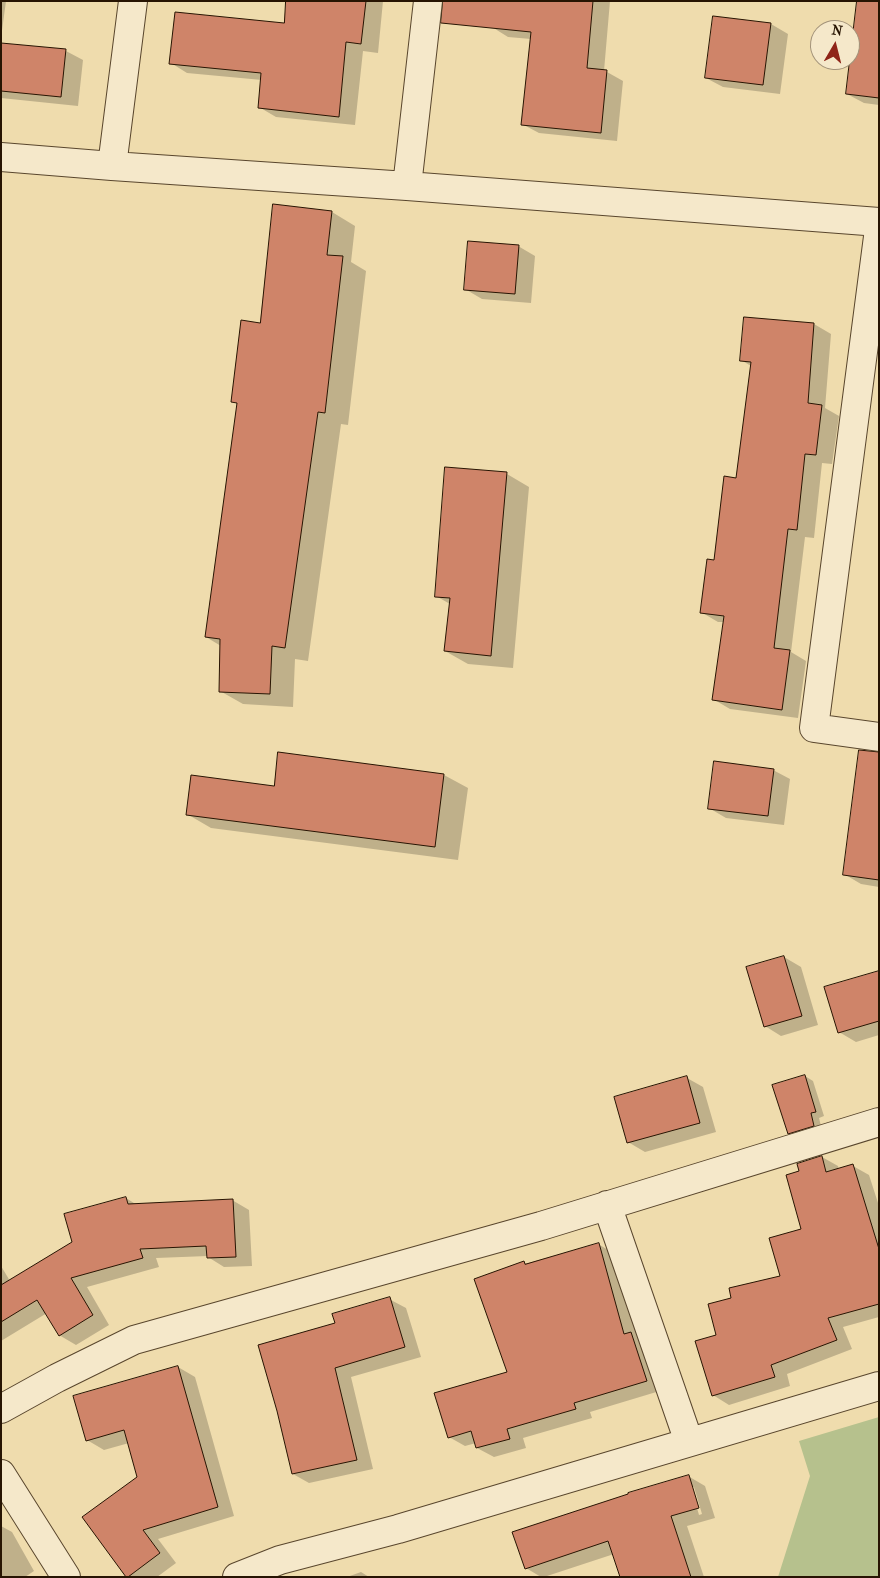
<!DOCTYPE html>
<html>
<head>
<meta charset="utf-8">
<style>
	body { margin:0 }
	#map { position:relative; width:880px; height:1578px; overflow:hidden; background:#efdcad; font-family:"IM FELL French Canon",serif }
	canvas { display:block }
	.frame { position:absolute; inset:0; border:2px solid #271402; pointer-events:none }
	.north { position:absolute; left:810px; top:20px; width:50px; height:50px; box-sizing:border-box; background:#f5e8ca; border:1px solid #a3937a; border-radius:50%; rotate:8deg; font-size:14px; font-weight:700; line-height:20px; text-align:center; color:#271402 }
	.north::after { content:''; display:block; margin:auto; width:18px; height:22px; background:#8f2418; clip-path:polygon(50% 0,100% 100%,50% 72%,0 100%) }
</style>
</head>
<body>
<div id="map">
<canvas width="880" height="1578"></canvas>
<div class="frame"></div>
<div class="north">N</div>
</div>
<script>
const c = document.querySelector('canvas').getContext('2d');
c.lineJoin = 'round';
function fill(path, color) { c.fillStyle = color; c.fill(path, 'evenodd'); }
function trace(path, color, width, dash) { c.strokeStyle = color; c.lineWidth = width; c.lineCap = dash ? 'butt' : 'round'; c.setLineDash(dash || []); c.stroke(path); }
fill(new Path2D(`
	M 879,1417 L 879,1577 L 778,1577 L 810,1476 L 799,1441 Z`), '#b6c18d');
fill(new Path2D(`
	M 1,1 L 6,1 L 1,38 Z
	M 288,1 L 383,1 L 378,53 L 363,51 L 355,125 L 276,117 L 259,107 L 262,80 L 187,73 L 171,63 L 285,24 Z
	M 494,1 L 610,1 L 604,71 L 607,72 L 623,81 L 617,141 L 539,133 L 522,124 L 531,39 L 508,37 L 492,27 Z
	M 714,17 L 771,24 L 788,34 L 780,94 L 723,87 L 706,78 Z
	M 879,29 L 879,105 L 864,103 L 847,94 Z
	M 1,44 L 66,51 L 83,60 L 78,106 L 1,98 Z
	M 332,212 L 355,226 L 351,262 L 366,271 L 348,425 L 341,424 L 308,661 L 295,659 L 293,707 L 243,704 L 220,691 L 221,646 L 206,637 L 238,404 L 232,401 L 261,324 Z
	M 518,246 L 535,256 L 531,303 L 482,299 L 465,289 Z
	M 745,318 L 814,324 L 831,334 L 825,408 L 839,416 L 832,464 L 822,463 L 814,538 L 805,537 L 791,652 L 806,661 L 798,718 L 730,709 L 713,699 L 724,622 L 718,622 L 701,612 L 738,479 L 751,366 L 741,360 Z
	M 507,474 L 529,487 L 513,668 L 468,664 L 445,651 L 450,604 L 436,596 Z
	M 773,770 L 790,779 L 784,825 L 726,818 L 709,808 Z
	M 444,775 L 468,788 L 458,860 L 211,828 L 187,814 L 275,788 Z
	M 879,802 L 879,887 L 861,884 L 844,874 Z
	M 784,957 L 801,967 L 818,1025 L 781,1036 L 765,1026 Z
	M 879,974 L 879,1035 L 856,1042 L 839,1032 Z
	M 805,1076 L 813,1081 L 824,1116 L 819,1118 L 822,1130 L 797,1138 L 789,1133 Z
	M 687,1078 L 703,1087 L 716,1132 L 645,1152 L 628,1142 Z
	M 822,1157 L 838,1166 L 839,1170 L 853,1166 L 869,1175 L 879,1206 L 879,1317 L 843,1327 L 852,1349 L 787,1374 L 790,1386 L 729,1405 L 713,1395 L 717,1336 L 733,1299 L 782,1277 L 803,1229 L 801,1172 Z
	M 126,1198 L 137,1205 L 232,1200 L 249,1210 L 252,1266 L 224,1267 L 208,1257 L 208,1256 L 156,1258 L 159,1267 L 87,1287 L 109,1325 L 76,1345 L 59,1335 L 47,1313 L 1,1341 L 1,1266 L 10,1281 L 74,1243 Z
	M 598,1244 L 615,1254 L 663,1390 L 590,1412 L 592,1418 L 523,1438 L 526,1448 L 494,1457 L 477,1448 L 476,1443 L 465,1446 L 449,1437 L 508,1373 L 524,1262 L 528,1265 Z
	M 389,1299 L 406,1308 L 421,1357 L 351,1377 L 373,1469 L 309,1483 L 293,1474 L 337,1324 Z
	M 178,1367 L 195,1377 L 234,1516 L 158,1539 L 176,1563 L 157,1577 L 127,1577 L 139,1478 L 129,1443 L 104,1450 L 87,1440 Z
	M 688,1476 L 705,1486 L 715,1518 L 687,1526 L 704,1577 L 622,1577 L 614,1554 L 544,1577 L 541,1577 L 526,1568 ZM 691,1487 L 694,1487 L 702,1514 L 699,1515 Z
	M 1,1526 L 12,1532 L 34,1571 L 25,1577 L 1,1577 Z
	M 361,1572 L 369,1577 L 347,1577 Z`), '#0003');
const building = new Path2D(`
	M 286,1 L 366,1 L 361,44 L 346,42 L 339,117 L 258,108 L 261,73 L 169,64 L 175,12 L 284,23 Z
	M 443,1 L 593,1 L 587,68 L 607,70 L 601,133 L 521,125 L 531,32 L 441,23 Z
	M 857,1 L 879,1 L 879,98 L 846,94 Z
	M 713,16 L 771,23 L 763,85 L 705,78 Z
	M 1,43 L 66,49 L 61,97 L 1,91 Z
	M 273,204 L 332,211 L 327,255 L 343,256 L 325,413 L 318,412 L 285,648 L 272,646 L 270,694 L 219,692 L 220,639 L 205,637 L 237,403 L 231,402 L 241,320 L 260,323 Z
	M 468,241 L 519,245 L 515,294 L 464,290 Z
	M 744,317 L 814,323 L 808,403 L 822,405 L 816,455 L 805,454 L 797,530 L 788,529 L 774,648 L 790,650 L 782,710 L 712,700 L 724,616 L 700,613 L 707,559 L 714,560 L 724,476 L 736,478 L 751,362 L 740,361 Z
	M 445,467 L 507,472 L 491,656 L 444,651 L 450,598 L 435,597 Z
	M 859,750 L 879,752 L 879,880 L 843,875 Z
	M 278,752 L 444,774 L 435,847 L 186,815 L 191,775 L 274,786 Z
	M 714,761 L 774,769 L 768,816 L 708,809 Z
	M 784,956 L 802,1016 L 764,1027 L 746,967 Z
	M 879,971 L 879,1021 L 838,1033 L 824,987 Z
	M 805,1075 L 816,1112 L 811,1113 L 814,1126 L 788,1134 L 772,1085 Z
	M 687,1076 L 700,1123 L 627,1143 L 614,1097 Z
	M 822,1156 L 826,1172 L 853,1164 L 879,1249 L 879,1304 L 828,1318 L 837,1340 L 771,1365 L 775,1377 L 712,1396 L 695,1341 L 716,1335 L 708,1304 L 731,1298 L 729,1288 L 780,1276 L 769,1238 L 801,1229 L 786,1175 L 799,1171 L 797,1164 Z
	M 126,1197 L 128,1204 L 233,1199 L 236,1257 L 207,1258 L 206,1246 L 140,1249 L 143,1258 L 71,1278 L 93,1315 L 59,1336 L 37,1300 L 1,1322 L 1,1285 L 72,1242 L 64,1214 Z
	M 599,1243 L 624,1334 L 631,1332 L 647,1381 L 574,1403 L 576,1409 L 507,1429 L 510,1439 L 476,1448 L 471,1431 L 448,1438 L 434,1393 L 507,1372 L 474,1279 L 524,1261 L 525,1264 Z
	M 390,1297 L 405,1347 L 335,1368 L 357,1460 L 292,1474 L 277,1411 L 258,1345 L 335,1323 L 332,1314 Z
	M 178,1366 L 218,1507 L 143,1530 L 160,1553 L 128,1577 L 126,1577 L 82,1517 L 137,1477 L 124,1430 L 86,1441 L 73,1396 Z
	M 689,1475 L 699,1508 L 671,1516 L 691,1577 L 620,1577 L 608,1541 L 525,1569 L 512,1532 L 628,1494 L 628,1493 Z`);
fill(building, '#cf8469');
trace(building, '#271402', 1);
const minor = new Path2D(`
	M 1,157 L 112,166 L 407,186 L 879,222
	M 112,166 L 133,1
	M 407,186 L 428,1
	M 879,229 L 814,728 L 879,737
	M 607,1205 L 689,1442
	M 1,1409 L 57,1378 L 134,1340 L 541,1226 L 879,1122
	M 1,1474 L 66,1577
	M 237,1577 L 280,1560 L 398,1529 L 879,1386`);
trace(minor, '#59462d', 30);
trace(minor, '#f5e8ca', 28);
</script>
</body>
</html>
